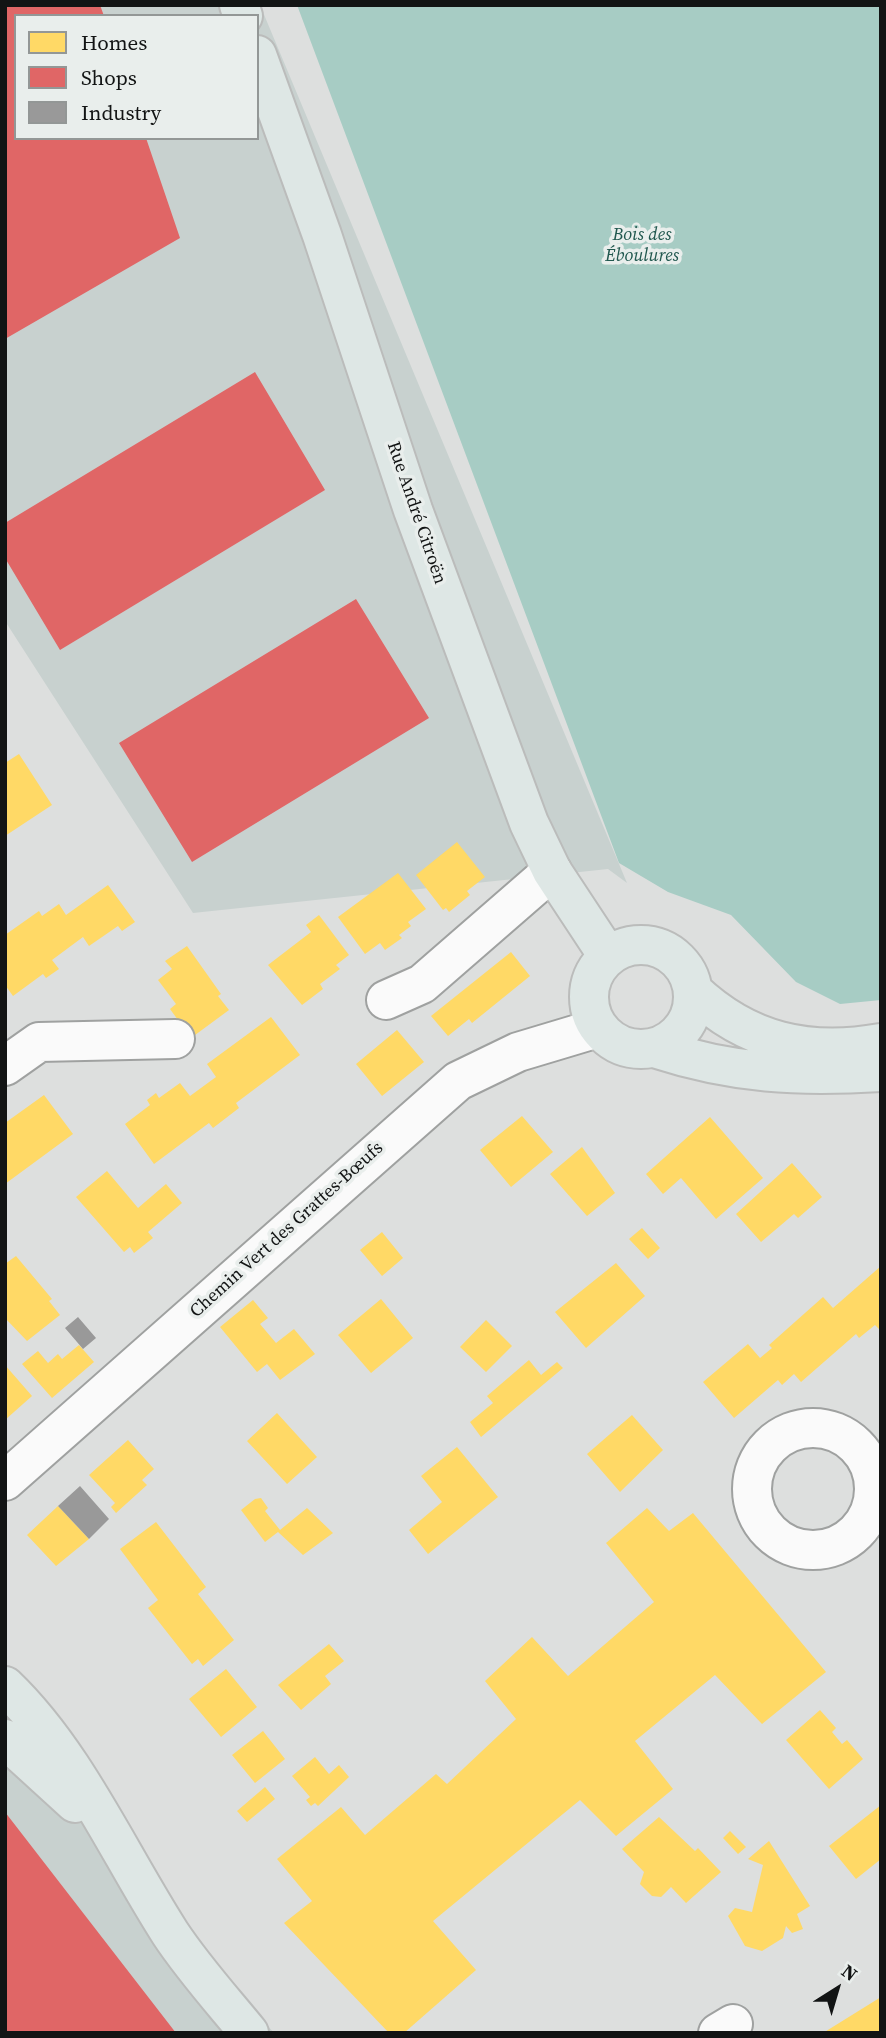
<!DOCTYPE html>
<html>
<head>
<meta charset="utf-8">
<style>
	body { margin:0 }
	#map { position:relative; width:886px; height:2038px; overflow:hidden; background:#dddfde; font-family:"Source Serif 4",serif }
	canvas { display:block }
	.frame { position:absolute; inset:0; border:7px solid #121414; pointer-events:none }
	.legend { position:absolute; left:14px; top:14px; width:245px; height:126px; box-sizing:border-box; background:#e9eeec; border:2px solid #939796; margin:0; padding:9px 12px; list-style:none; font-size:21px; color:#121414 }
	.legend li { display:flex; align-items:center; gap:14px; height:35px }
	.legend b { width:35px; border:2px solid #939796 }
	.north { position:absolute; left:802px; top:1954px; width:70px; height:70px; -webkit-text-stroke:5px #e9eeec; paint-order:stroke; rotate:37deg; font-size:19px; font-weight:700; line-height:28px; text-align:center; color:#121414 }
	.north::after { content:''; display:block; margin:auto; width:24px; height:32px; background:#121414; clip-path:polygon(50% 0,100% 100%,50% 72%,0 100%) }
</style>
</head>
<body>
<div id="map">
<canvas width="886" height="2038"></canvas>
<div class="frame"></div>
<ul class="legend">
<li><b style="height:19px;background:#ffd966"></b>Homes</li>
<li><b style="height:19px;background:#e06666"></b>Shops</li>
<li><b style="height:19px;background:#999"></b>Industry</li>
</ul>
<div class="north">N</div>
</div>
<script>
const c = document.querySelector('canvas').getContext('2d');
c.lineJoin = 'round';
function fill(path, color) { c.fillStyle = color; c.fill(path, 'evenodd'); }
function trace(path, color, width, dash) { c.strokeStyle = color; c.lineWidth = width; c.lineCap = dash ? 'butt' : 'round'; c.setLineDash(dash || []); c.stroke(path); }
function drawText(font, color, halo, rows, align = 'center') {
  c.font = font + ' "Source Serif 4",serif'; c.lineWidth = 7; c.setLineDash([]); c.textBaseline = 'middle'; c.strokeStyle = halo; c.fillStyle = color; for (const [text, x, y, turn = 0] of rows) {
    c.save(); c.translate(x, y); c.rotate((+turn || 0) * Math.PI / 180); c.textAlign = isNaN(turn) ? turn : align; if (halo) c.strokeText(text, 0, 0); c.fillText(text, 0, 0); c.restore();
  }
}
fill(new Path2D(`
	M 5,5 L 260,5 L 627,883 L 608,869 L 193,913 L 5,621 ZM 16,16 L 257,16 L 257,138 L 16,138 Z
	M 5,1726 L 274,2033 L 5,2033 Z`), '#c8d1cf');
fill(new Path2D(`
	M 297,5 L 881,5 L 881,1000 L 840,1004 L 796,982 L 731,915 L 668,892 L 619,863 Z`), '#a7ccc4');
fill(new Path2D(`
	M 19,754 L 52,805 L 5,836 L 5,763 Z
	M 457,842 L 485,877 L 467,891 L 470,895 L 449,912 L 446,908 L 443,910 L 416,875 Z
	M 398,873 L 426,909 L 408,922 L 411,926 L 399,935 L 402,938 L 385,950 L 380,943 L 365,954 L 338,917 Z
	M 108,885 L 135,922 L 122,931 L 118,926 L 89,946 L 83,937 L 52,960 L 59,969 L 46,978 L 43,974 L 13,996 L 5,985 L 5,935 L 39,911 L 42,916 L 59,904 L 66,915 Z
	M 319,915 L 349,955 L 336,965 L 340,969 L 320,984 L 323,989 L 302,1005 L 268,965 L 311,932 L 306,925 Z
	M 187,946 L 221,994 L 218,996 L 229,1010 L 191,1038 L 170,1009 L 176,1004 L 158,980 L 172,969 L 165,961 Z
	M 511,952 L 530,976 L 472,1023 L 469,1019 L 448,1036 L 431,1016 Z
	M 271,1017 L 300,1055 L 236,1103 L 239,1108 L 213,1128 L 209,1123 L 154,1164 L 125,1124 L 150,1105 L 147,1100 L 156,1093 L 159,1098 L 180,1083 L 190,1096 L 216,1077 L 207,1064 Z
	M 397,1030 L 424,1062 L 382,1096 L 356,1064 Z
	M 44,1095 L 73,1134 L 5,1184 L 5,1123 Z
	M 522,1116 L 553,1152 L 511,1187 L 480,1150 Z
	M 710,1117 L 763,1178 L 716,1219 L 681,1178 L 663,1194 L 646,1174 Z
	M 582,1147 L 615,1193 L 587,1216 L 550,1174 Z
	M 792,1163 L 822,1197 L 798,1218 L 794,1214 L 761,1242 L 736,1214 Z
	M 107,1171 L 138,1208 L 166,1184 L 182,1203 L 148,1232 L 153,1238 L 134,1253 L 130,1247 L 124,1252 L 76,1197 Z
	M 642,1228 L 660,1248 L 648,1259 L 629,1239 Z
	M 382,1232 L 403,1258 L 382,1276 L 360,1250 Z
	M 16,1256 L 52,1299 L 49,1301 L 60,1315 L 27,1341 L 5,1318 L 5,1264 Z
	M 616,1263 L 645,1296 L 586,1348 L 555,1312 Z
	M 881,1266 L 881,1331 L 875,1325 L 859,1338 L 856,1334 L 801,1382 L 794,1374 L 782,1385 L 778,1380 L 734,1418 L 703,1382 L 748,1344 L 760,1358 L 772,1348 L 769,1345 L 823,1297 L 833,1308 Z
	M 381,1299 L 413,1338 L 371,1373 L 338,1335 Z
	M 253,1300 L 268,1318 L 260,1324 L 276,1343 L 294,1329 L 315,1354 L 280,1380 L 267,1364 L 257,1372 L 220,1327 Z
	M 486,1320 L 512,1346 L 486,1372 L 460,1347 Z
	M 79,1345 L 94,1362 L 52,1398 L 22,1364 L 38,1351 L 48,1363 L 58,1354 L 62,1359 Z
	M 529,1360 L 541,1375 L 557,1362 L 563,1368 L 481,1437 L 470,1422 L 493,1403 L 487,1396 Z
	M 5,1365 L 32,1396 L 5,1420 Z
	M 277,1413 L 317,1457 L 287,1484 L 247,1441 Z
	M 632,1415 L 663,1450 L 620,1492 L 587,1454 Z
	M 128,1440 L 154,1469 L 142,1480 L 147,1485 L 116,1513 L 111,1507 L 115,1503 L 89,1475 Z
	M 457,1447 L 498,1497 L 428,1554 L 409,1530 L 442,1502 L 421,1476 Z
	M 261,1498 L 268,1508 L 265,1511 L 280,1530 L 307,1508 L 333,1533 L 303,1555 L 278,1532 L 265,1542 L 241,1510 L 255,1499 Z
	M 58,1506 L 89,1539 L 56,1566 L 27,1535 Z
	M 647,1508 L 669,1531 L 693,1513 L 826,1672 L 762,1724 L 715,1675 L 635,1741 L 673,1789 L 616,1836 L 580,1800 L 433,1921 L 476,1970 L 404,2033 L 389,2033 L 284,1923 L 312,1901 L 277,1859 L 341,1807 L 365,1835 L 436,1774 L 447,1784 L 516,1719 L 485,1681 L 532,1637 L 568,1676 L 654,1602 L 606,1543 Z
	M 156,1522 L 206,1587 L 198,1594 L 234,1640 L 203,1666 L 198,1659 L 192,1664 L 148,1608 L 158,1600 L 120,1549 Z
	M 329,1644 L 344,1661 L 325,1676 L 331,1684 L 301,1710 L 278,1685 Z
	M 226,1669 L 257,1707 L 221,1737 L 189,1699 Z
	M 820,1710 L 836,1728 L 832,1732 L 842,1744 L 847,1740 L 863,1759 L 829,1789 L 786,1740 Z
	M 263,1731 L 285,1759 L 255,1783 L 232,1755 Z
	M 315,1757 L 329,1774 L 339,1765 L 349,1777 L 318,1806 L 315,1803 L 311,1806 L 306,1800 L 310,1797 L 292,1776 Z
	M 265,1787 L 275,1799 L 247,1822 L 237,1811 Z
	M 881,1805 L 881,1859 L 856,1879 L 829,1846 Z
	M 659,1817 L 695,1851 L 698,1848 L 721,1872 L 686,1903 L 671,1887 L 661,1897 L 652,1896 L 640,1884 L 644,1872 L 622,1849 Z
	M 730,1831 L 746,1847 L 738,1854 L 723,1838 Z
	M 769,1841 L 810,1906 L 797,1914 L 803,1929 L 792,1933 L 786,1926 L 783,1938 L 762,1951 L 745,1946 L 728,1916 L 735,1908 L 752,1912 L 763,1865 L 748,1859 Z
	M 881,1997 L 881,2033 L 823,2033 Z`), '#ffd966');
fill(new Path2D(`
	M 5,5 L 100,5 L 104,16 L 16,16 L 16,138 L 146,138 L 180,238 L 5,339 Z
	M 255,372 L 325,490 L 60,650 L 5,558 L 5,523 Z
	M 356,599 L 429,718 L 192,862 L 119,743 Z
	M 5,1812 L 176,2033 L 5,2033 Z`), '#e06666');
fill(new Path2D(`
	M 78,1317 L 96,1338 L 83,1349 L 65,1328 Z
	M 80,1486 L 109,1519 L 89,1539 L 58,1506 Z`), '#999');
const minor = new Path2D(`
	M 386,1000 L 422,984 L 552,871
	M 5,1066 L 39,1042 L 175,1039
	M752 1489a61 61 0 1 1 122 0a61 61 0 1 1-122 0Z
	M 5,1481 L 458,1081 L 518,1052 L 598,1028
	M 718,2033 L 733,2024`);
const major = new Path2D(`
	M 239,5 L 243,16
	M 257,55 L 322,235 L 413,510 L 529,823 L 552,871 L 608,956
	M589 997a52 52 0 1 1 104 0a52 52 0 1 1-104 0Z
	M 693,991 C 747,1042 808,1056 881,1043
	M 654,1048 C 734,1074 798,1077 881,1072
	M 5,1686 C 75,1753 118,1852 170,1933 C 193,1968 222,2000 249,2033
	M 5,1739 L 75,1803`);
trace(minor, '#9fa1a0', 42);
trace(major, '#bbbcbb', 42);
trace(minor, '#fafafa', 38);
trace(major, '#dee7e5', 38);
drawText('italic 18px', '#21584f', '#e9eeec', [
	["Bois des",642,235],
	["Éboulures",642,256]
]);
drawText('18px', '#121414', '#e9eeec', [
	["Rue André Citroën",416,513,71],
	["Chemin Vert des Grattes-Bœufs",287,1230,-42]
]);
</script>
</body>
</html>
